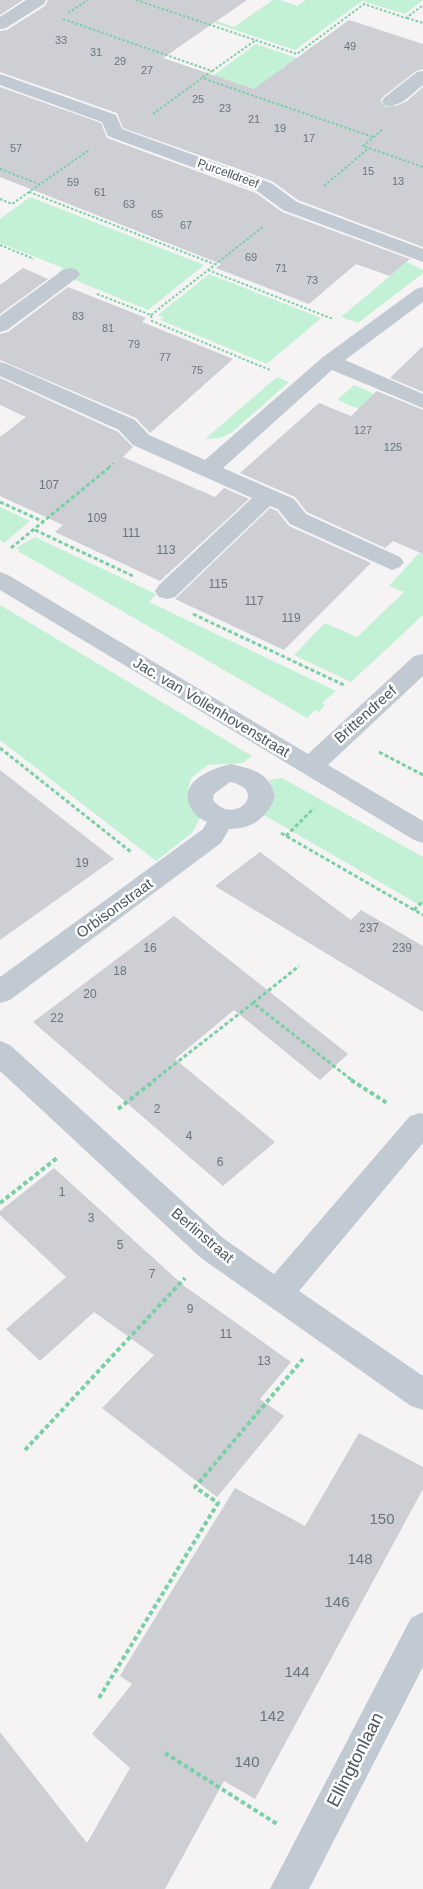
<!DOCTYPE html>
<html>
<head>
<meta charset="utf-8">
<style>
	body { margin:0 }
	canvas { display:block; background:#f5f3f3 }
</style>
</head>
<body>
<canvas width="423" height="1889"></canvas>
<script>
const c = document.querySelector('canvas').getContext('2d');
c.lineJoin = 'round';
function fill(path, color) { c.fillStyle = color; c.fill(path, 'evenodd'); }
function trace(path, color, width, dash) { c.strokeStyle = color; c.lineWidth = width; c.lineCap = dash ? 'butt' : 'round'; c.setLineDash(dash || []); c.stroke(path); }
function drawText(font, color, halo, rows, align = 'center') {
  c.font = font + ' Helvetica,sans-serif'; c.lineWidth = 5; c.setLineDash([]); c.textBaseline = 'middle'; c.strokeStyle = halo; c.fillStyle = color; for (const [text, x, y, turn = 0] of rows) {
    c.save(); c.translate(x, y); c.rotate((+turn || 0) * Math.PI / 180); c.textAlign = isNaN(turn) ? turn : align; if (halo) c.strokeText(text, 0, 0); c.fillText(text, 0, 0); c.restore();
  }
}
fill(new Path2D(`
	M 273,0 L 280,0 L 297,6 L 306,0 L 423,0 L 405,14 L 362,1 L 295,50 L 214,23 L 216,21 L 234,27 Z
	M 256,44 L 332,70 L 375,97 L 285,66 L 283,68 L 402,108 L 370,134 L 210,78 Z
	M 30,197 L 204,265 L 148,310 L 58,273 L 63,268 L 0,243 L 0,219 Z
	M 407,262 L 423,270 L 423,273 L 358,323 L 341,317 Z
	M 209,274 L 321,318 L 267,364 L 160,320 L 164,317 L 158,315 Z
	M 277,377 L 289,382 L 231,433 L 220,438 L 205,439 Z
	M 354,385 L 379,396 L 405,428 L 337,400 Z
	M 0,507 L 30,521 L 4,543 L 0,540 Z
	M 35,537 L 156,594 L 149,602 L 336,691 L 322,703 L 325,705 L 319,712 L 315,710 L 307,718 L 18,551 L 19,550 L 16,548 Z
	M 419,553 L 423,554 L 423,615 L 351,682 L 294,655 L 325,623 L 357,637 L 404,592 L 389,586 Z
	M 0,605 L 252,756 L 243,763 L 208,765 L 191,778 L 188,790 L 200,818 L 192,833 L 156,861 L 0,740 Z
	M 282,778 L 423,857 L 423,907 L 262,814 L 272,793 L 269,780 Z`), '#c3f1d5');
fill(new Path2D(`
	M 0,0 L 23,0 L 0,15 Z
	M 48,0 L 247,0 L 163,58 L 254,89 L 349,20 L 423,44 L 423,69 L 416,71 L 384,96 L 380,101 L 385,107 L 396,106 L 407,101 L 423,87 L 423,247 L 298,200 L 272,181 L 123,128 L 117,113 L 0,72 L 0,31 L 7,30 L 45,6 Z
	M 0,87 L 101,123 L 107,138 L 256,193 L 282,212 L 410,259 L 390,276 L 356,264 L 309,304 L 216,268 L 221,264 L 0,177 Z
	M 23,268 L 48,279 L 0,314 L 0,285 Z
	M 68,287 L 146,318 L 142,322 L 233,359 L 150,433 L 136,418 L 0,360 L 0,334 L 8,332 Z
	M 423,346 L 423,392 L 390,378 Z
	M 0,378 L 118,432 L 133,447 L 123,457 L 215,497 L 224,488 L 249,499 L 160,581 L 55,532 L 63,525 L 0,496 L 0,437 L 26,417 L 0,405 Z
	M 377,391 L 423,410 L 423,554 L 393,541 L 385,548 L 307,512 L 295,497 L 240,473 L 319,403 L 351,416 Z
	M 270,508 L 277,511 L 289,526 L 371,563 L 284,650 L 175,599 Z
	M 0,770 L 114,859 L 0,940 Z
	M 260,852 L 351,920 L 361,910 L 423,946 L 423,1012 L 215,886 Z
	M 174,916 L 348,1054 L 320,1080 L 234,1010 L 175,1059 L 275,1142 L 223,1186 L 33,1022 Z
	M 54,1168 L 183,1285 L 291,1362 L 260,1399 L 284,1416 L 217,1497 L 102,1408 L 154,1355 L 94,1312 L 40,1361 L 6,1329 L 66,1277 L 0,1215 L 0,1211 Z
	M 359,1433 L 423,1467 L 423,1489 L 255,1799 L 224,1781 L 165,1889 L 0,1889 L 0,1732 L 87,1843 L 130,1768 L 92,1734 L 132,1684 L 120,1676 L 125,1667 L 235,1488 L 305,1526 Z`), '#cdcfd5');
trace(new Path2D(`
	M 136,0 L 297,54 L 364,4 L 406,18 L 423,5
	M 68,13 L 88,0
	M 407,18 L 423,23
	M 63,19 L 212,71 L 203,77
	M 212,71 L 256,40
	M 153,114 L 202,78 L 373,137
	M 382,130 L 363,146 L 423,167
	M 0,169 L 39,184
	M 324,186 L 369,148
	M 29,192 L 214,264
	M 0,199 L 12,204 L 89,150
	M 0,245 L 34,259
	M 208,270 L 333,319
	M 97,294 L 151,315 L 152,321 L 270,370
	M 151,315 L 264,226
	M 109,467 L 114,463`), '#7ad0a6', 2, [2.5, 2]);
trace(new Path2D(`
	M 0,502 L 44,522
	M 35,530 L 135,577
	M 11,548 L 111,466
	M 193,614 L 346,686
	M 0,748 L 131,852
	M 379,752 L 423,775
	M 281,833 L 423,915
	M 286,836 L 314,808
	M 414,910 L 423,901
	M 253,1003 L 299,966
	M 153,1081 L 253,1003 L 353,1081`), '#7ad0a6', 3, [4, 2.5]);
trace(new Path2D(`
	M 351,1080 L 387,1103
	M 118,1109 L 155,1080
	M 0,1203 L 57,1158
	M 25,1450 L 185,1278
	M 99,1698 L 218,1503 L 195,1487 L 303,1359
	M 165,1753 L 277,1824`), '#7ad0a6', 4, [4.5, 3]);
fill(new Path2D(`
	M 26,0 L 46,0 L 44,4 L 6,28 L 0,29 L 0,17 Z
	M 423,71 L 423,85 C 412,93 400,109 385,105 L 382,101 L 385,97 L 417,72 Z
	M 0,74 L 116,115 L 122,129 L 271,183 L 297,202 L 423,249 L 423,262 L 283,210 L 257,191 L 108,136 L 102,122 L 0,85 Z
	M 70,268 L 77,270 L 80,274 L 77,278 L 7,330 L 0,332 L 0,316 L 63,270 Z
	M 423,287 L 423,302 L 345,360 L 423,394 L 423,408 L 332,370 L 223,468 L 294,499 L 306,514 L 400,557 L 404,562 L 400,567 L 392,570 L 290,524 L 278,509 L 270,506 L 175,597 L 167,599 L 159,597 L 155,591 L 159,585 L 252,498 L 133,445 L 119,430 L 0,376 L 0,362 L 7,364 L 135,420 L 149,435 L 205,460 L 323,357 L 416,289 Z
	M 0,572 L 8,575 L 308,754 L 414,656 L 423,654 L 423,676 L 328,765 L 423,821 L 423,843 L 414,840 L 0,590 Z
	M 231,764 C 253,770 269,771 275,797 C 267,818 252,829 229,829 L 221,843 L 10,1000 L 0,1003 L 0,977 L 203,829 L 207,822 C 199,819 194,814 190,806 C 178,781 213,768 231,764 ZM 230,782 C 270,790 234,827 213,800 L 214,794 Z
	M 0,1041 L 10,1045 L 223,1238 L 274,1274 L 410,1116 L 420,1113 L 423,1114 L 423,1143 L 299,1291 L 423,1376 L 423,1410 L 411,1406 L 201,1258 L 0,1071 Z
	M 423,1612 L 423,1667 L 309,1889 L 270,1889 L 411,1618 Z`), '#c1cad2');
drawText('11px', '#6b747e', null, [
	["33",61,41],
	["49",350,47],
	["31",96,53],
	["29",120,62],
	["27",147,71],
	["25",198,100],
	["23",225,109],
	["21",254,120],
	["19",280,129],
	["17",309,139],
	["57",16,149],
	["15",368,172],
	["13",398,182],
	["59",73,183],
	["61",100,193],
	["63",129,205],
	["65",157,215],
	["67",186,226],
	["69",251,258],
	["71",281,269],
	["73",312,281],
	["83",78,317],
	["81",108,329],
	["79",134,345],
	["77",165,358],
	["75",197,371],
	["127",363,431],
	["125",393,448]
]);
drawText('12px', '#4a5661', '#fff', [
	["Purcelldreef",228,174,20]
]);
drawText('12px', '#6b747e', null, [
	["107",49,486],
	["109",97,519],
	["111",131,534],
	["113",166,551],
	["115",218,585],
	["117",254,602],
	["119",291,619],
	["19",82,864],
	["237",369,929],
	["16",150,949],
	["239",402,949],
	["18",120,972],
	["20",90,995],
	["22",57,1019],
	["2",157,1110],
	["4",189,1137],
	["6",220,1163],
	["1",62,1193],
	["3",91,1219],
	["5",120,1246],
	["7",152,1275],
	["9",190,1310],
	["11",226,1335],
	["13",264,1362]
]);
drawText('15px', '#4a5661', '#fff', [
	["Jac. van Vollenhovenstraat",211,708,31],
	["Brittendreef",366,715,-42],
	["Orbisonstraat",115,909,-36],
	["Berlinstraat",202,1236,40]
]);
drawText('15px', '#6b747e', null, [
	["150",382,1520],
	["148",360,1560],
	["146",337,1603],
	["144",297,1673],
	["142",272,1717],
	["140",247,1763]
]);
drawText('18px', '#4a5661', '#fff', [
	["Ellingtonlaan",356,1760,-63]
]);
</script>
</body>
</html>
